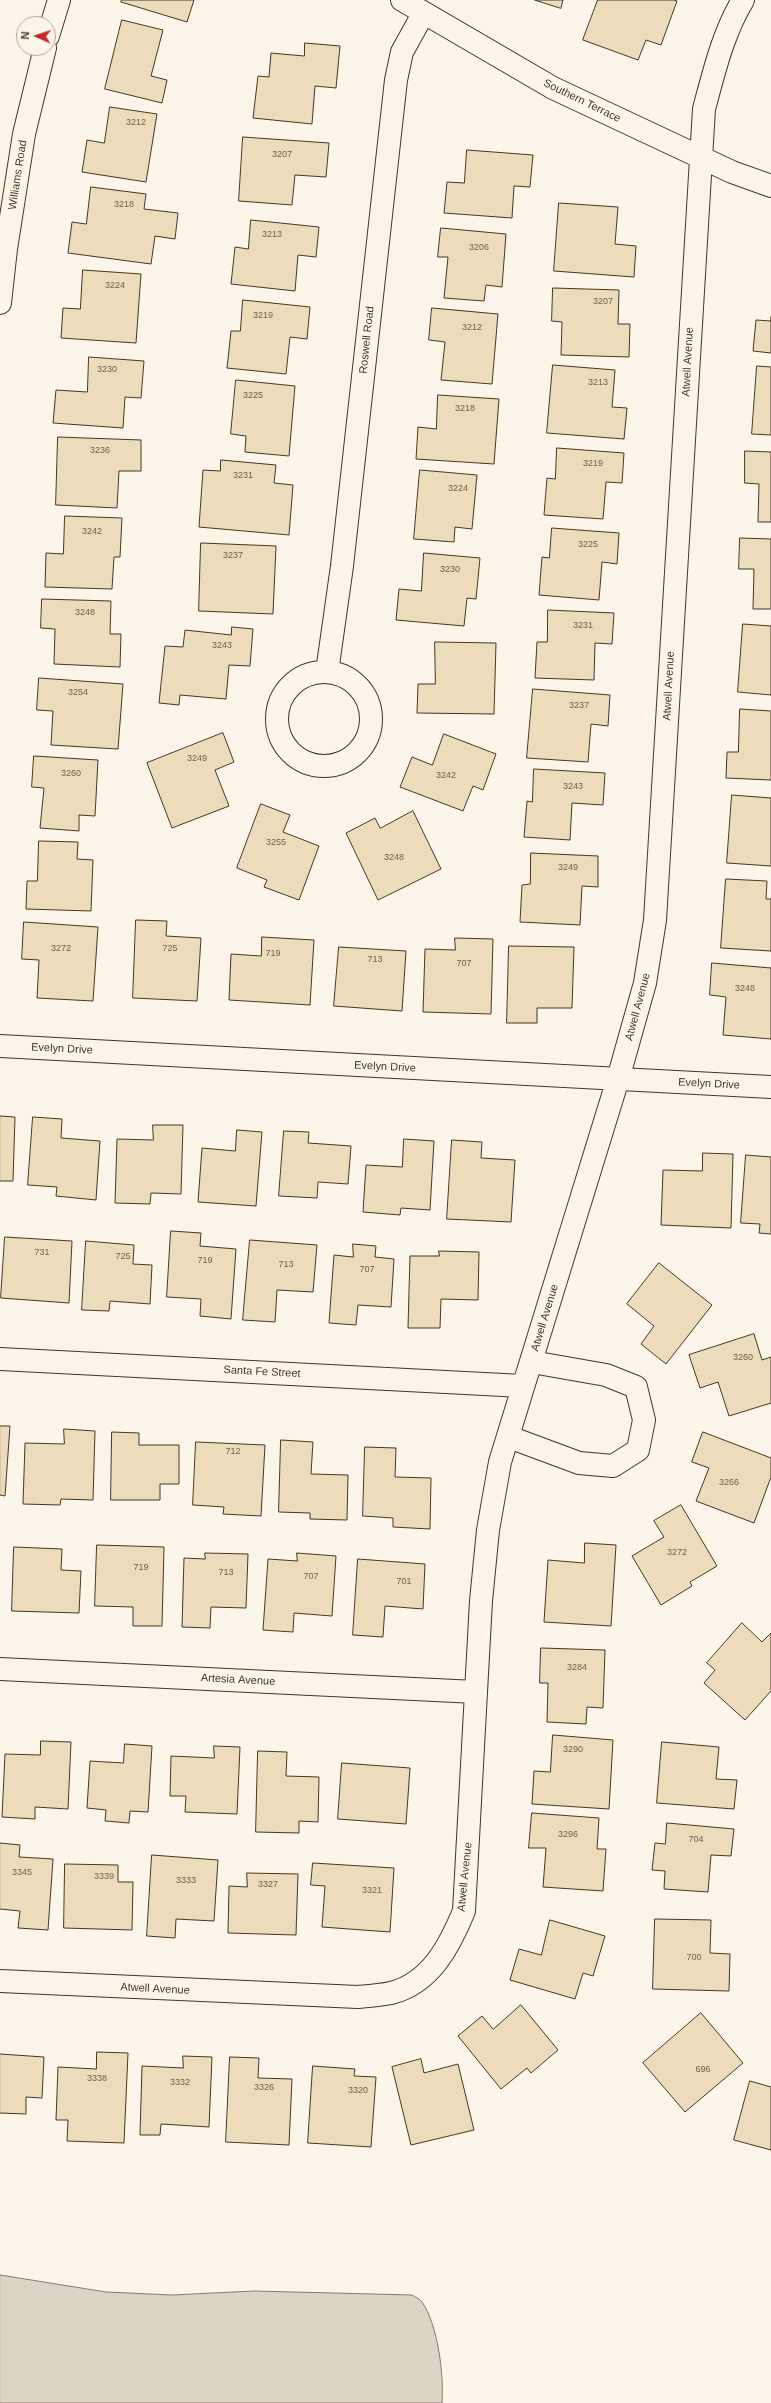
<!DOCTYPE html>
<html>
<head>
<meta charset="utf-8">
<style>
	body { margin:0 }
	#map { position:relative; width:771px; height:2403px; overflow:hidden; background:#fbf6e9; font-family:Helvetica,sans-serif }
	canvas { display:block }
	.north { position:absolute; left:16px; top:16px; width:40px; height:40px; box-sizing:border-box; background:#fbf6e9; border:1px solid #b4a999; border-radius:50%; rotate:273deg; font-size:11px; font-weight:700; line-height:16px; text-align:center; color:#4a3520 }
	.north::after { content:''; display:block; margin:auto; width:14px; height:18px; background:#c62828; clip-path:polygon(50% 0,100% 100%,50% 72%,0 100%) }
</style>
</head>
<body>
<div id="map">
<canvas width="771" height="2403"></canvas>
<div class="north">N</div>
</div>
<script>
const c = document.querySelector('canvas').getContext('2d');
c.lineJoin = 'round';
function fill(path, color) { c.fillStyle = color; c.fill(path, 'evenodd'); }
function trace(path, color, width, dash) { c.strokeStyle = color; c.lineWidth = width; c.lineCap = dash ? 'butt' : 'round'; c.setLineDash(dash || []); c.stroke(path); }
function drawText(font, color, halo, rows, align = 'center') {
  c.font = font + ' Helvetica,sans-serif'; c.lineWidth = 3; c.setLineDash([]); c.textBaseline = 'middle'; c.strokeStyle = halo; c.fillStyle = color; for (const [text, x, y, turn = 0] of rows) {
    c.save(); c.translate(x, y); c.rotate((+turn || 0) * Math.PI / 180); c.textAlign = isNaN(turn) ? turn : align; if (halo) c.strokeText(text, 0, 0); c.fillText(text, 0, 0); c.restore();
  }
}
const water = new Path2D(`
	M 0,2275 L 106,2292 L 172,2295 L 254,2291 L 412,2295 C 415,2297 420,2299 422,2302 C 438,2325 444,2375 442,2403 L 0,2403 Z`);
fill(water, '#dcd4c6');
trace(water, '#887966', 1);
const building = new Path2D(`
	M 122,0 L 194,0 L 187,22 L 121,2 Z
	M 535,0 L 563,0 L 561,8 Z
	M 598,0 L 674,0 L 677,1 L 661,45 L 646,40 L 638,60 L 583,40 Z
	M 122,20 L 163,30 L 151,76 L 167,80 L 162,103 L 105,89 Z
	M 305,43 L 340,46 L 336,88 L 315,86 L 312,124 L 253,118 L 258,76 L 269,77 L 271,53 L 304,56 Z
	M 110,107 L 157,114 L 146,182 L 82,172 L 87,140 L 104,143 Z
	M 243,137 L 329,143 L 326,177 L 295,175 L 292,205 L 239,201 Z
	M 467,150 L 533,155 L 530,187 L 514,186 L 512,218 L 444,213 L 447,182 L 464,183 Z
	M 91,187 L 146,194 L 144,209 L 178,213 L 175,239 L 155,236 L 151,264 L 68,253 L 72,222 L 86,224 Z
	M 559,203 L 618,207 L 615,244 L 636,246 L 634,277 L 554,271 Z
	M 251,220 L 319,227 L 316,257 L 298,255 L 295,291 L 231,284 L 235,247 L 248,249 Z
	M 441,228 L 506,234 L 502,287 L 486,285 L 484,301 L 444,298 L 448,257 L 438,257 Z
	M 83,270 L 141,274 L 136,343 L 61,338 L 63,308 L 80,309 Z
	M 553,288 L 619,290 L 618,324 L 630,324 L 629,357 L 561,355 L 562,322 L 552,321 Z
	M 243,300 L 310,307 L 307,339 L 290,337 L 286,374 L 227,368 L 231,331 L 240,331 Z
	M 432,308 L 498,314 L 492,384 L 441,380 L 445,342 L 429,340 Z
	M 771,317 L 771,353 L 753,351 L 756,320 L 771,321 Z
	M 89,357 L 144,361 L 141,398 L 125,397 L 123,428 L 53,423 L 56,390 L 87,392 Z
	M 553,365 L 615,370 L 612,407 L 627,408 L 624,439 L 547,433 Z
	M 757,366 L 771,367 L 771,435 L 752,434 Z
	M 236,380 L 295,386 L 289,456 L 245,452 L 246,436 L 231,434 Z
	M 438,395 L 499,399 L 494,464 L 416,459 L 418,427 L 436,429 Z
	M 58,437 L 141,440 L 141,471 L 119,471 L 117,508 L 56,505 Z
	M 557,448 L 624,453 L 622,483 L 606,482 L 603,519 L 544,515 L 547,478 L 555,479 Z
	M 745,451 L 771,452 L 771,522 L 758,522 L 759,484 L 745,483 Z
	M 221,460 L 276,465 L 274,483 L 293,485 L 289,535 L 199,527 L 203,470 L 220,471 Z
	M 420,470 L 477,475 L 472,529 L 455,527 L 454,542 L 414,539 Z
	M 65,516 L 122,518 L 120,557 L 114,557 L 112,589 L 45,587 L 46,553 L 63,554 Z
	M 552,528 L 619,533 L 617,564 L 602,562 L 599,600 L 539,595 L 542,557 L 549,558 Z
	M 740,538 L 771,539 L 771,609 L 753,609 L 754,569 L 739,569 Z
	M 201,543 L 276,546 L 273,614 L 199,611 Z
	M 424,553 L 480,558 L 476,599 L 467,598 L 464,626 L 396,620 L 399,589 L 421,591 Z
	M 42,599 L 111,601 L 110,634 L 121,634 L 120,667 L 54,664 L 55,629 L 41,628 Z
	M 548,610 L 614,613 L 612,644 L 595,643 L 594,680 L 535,678 L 537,642 L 547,642 Z
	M 743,624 L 771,626 L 771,695 L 738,692 Z
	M 232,627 L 253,629 L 250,666 L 229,665 L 226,699 L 180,695 L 179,705 L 159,703 L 165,646 L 183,647 L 185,630 L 231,635 Z
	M 435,642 L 496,643 L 494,714 L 417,713 L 418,684 L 435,684 Z
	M 39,678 L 123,684 L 118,749 L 51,745 L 53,711 L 37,710 Z
	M 533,689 L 610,695 L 608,726 L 591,724 L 588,762 L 527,758 Z
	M 740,709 L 771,711 L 771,780 L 726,778 L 727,752 L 738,752 Z
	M 223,733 L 234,762 L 215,770 L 229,806 L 172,828 L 147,763 Z
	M 444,734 L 496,754 L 483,790 L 473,786 L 463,811 L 400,787 L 412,757 L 432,765 Z
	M 34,756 L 98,760 L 95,816 L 79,815 L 79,831 L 40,828 L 44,788 L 32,787 Z
	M 534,769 L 605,773 L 603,805 L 572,803 L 570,840 L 524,837 L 527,801 L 532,802 Z
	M 732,795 L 771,798 L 771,866 L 727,863 Z
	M 261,804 L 290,815 L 283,832 L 319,846 L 299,900 L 264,887 L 267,880 L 237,868 Z
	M 413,811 L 441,869 L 378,900 L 346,833 L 375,818 L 380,828 Z
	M 39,841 L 78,842 L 77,859 L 93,860 L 91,911 L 26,909 L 27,881 L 37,881 Z
	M 531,853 L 598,856 L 598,887 L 582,886 L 580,925 L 520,922 L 522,885 L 530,884 Z
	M 726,879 L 767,881 L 766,899 L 771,899 L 771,951 L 721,948 Z
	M 136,920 L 167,921 L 166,936 L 201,938 L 197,1001 L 133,998 Z
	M 24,922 L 98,927 L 93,1001 L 37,998 L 39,960 L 22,959 Z
	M 262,937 L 314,940 L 310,1005 L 229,1000 L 231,954 L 261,956 Z
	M 455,938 L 493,939 L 491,1014 L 423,1012 L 425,949 L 455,950 Z
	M 509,946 L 574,947 L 572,1008 L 537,1008 L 537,1023 L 507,1023 Z
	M 339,947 L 406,951 L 402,1011 L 334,1006 Z
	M 712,963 L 771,968 L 771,1039 L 723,1035 L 726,997 L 710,995 Z
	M 0,1116 L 15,1117 L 13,1181 L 0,1181 Z
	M 33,1117 L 62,1119 L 61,1138 L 100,1141 L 96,1200 L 56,1196 L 57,1187 L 28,1185 Z
	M 153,1125 L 183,1125 L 181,1194 L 151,1193 L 150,1204 L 115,1203 L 117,1139 L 153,1140 Z
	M 237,1130 L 262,1132 L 256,1206 L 198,1202 L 202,1148 L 235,1151 Z
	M 284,1131 L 309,1132 L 308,1143 L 351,1146 L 348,1184 L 318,1182 L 317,1198 L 279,1196 Z
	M 404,1139 L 434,1141 L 430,1210 L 401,1208 L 400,1215 L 363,1212 L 366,1165 L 402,1167 Z
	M 452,1140 L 482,1142 L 481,1158 L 515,1160 L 511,1222 L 447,1219 Z
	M 703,1153 L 733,1154 L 731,1228 L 661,1225 L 663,1170 L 702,1171 Z
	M 746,1155 L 771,1157 L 771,1234 L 759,1233 L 760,1224 L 741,1223 Z
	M 171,1231 L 201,1233 L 200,1246 L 236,1249 L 231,1319 L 200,1316 L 201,1299 L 167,1297 Z
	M 5,1237 L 72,1241 L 69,1303 L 1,1298 Z
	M 250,1240 L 317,1245 L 313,1292 L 277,1290 L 275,1322 L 243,1320 Z
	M 86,1241 L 134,1245 L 133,1264 L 152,1265 L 150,1304 L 110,1301 L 109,1311 L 82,1310 Z
	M 353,1244 L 376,1246 L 375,1257 L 394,1259 L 391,1307 L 358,1305 L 356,1325 L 329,1323 L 334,1255 L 353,1257 Z
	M 439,1251 L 479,1252 L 478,1300 L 441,1299 L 440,1328 L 408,1328 L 410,1256 L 439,1256 Z
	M 659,1263 L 712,1305 L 666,1364 L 641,1344 L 654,1326 L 627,1304 Z
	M 754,1334 L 762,1360 L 771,1357 L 771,1403 L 729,1416 L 718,1382 L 700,1388 L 689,1355 Z
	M 0,1426 L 10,1426 L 5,1496 L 0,1495 Z
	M 64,1429 L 95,1431 L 93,1500 L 61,1499 L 60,1505 L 23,1504 L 25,1443 L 64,1444 Z
	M 112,1432 L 139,1433 L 139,1445 L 179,1445 L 179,1484 L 160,1484 L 160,1500 L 111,1500 Z
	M 703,1432 L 771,1458 L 771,1477 L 754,1523 L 696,1501 L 709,1468 L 692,1462 Z
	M 281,1440 L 313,1442 L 311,1474 L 348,1475 L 347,1520 L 310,1519 L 310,1513 L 279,1512 Z
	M 196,1442 L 265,1445 L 261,1516 L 223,1514 L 224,1507 L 193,1505 Z
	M 365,1447 L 396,1448 L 395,1477 L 431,1478 L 430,1529 L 393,1527 L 393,1518 L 363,1516 Z
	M 681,1505 L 717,1566 L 690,1582 L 692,1586 L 661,1605 L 632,1556 L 664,1537 L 654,1521 Z
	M 585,1543 L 616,1545 L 611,1626 L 544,1622 L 548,1560 L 584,1563 Z
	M 97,1545 L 164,1547 L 162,1626 L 133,1626 L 133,1607 L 95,1606 Z
	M 14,1547 L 62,1549 L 61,1570 L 81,1571 L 79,1613 L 12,1611 Z
	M 205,1553 L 248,1554 L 246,1608 L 211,1607 L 210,1628 L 182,1627 L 184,1558 L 205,1559 Z
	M 297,1553 L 336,1556 L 332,1616 L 294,1613 L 293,1632 L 263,1630 L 268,1559 L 297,1561 Z
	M 358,1559 L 425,1564 L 423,1609 L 385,1606 L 383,1637 L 353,1635 Z
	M 742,1623 L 762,1642 L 771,1633 L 771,1691 L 745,1720 L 704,1683 L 715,1670 L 707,1663 Z
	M 541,1648 L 605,1650 L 603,1708 L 587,1707 L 586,1724 L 547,1722 L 548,1683 L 540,1683 Z
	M 553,1735 L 613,1740 L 609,1809 L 532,1804 L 534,1771 L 550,1772 Z
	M 41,1741 L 71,1742 L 68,1809 L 35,1807 L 35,1819 L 2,1817 L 5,1754 L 40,1755 Z
	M 662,1742 L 719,1747 L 716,1779 L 737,1780 L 734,1809 L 657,1803 Z
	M 125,1744 L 152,1746 L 148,1812 L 130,1811 L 129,1823 L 105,1821 L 106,1810 L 87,1808 L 90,1761 L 123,1763 Z
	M 214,1746 L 240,1747 L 237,1814 L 185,1812 L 186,1796 L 170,1796 L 171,1756 L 214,1758 Z
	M 258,1751 L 287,1752 L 286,1776 L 319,1777 L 318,1822 L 299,1821 L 299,1833 L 256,1832 Z
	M 342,1763 L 410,1768 L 406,1824 L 338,1819 Z
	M 532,1813 L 599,1818 L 597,1849 L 606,1849 L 603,1891 L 543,1887 L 546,1848 L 529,1848 Z
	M 667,1823 L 734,1829 L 731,1856 L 711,1855 L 708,1892 L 664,1889 L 665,1871 L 652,1870 L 655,1843 L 665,1844 Z
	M 0,1843 L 20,1845 L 19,1857 L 53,1859 L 48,1930 L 18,1928 L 20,1911 L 0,1909 Z
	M 152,1855 L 218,1860 L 214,1921 L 176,1919 L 175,1938 L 147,1936 Z
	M 313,1863 L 394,1868 L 390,1932 L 322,1927 L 325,1886 L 311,1885 Z
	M 65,1864 L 118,1865 L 118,1882 L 133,1882 L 132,1930 L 64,1928 Z
	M 247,1873 L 298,1874 L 296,1935 L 228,1933 L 229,1886 L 247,1887 Z
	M 655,1919 L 711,1920 L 710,1953 L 730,1954 L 729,1991 L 653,1989 Z
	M 550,1920 L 605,1936 L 593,1976 L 583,1973 L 575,1999 L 510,1980 L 519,1949 L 541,1955 Z
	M 521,2005 L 558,2050 L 531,2073 L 527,2068 L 501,2089 L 458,2036 L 482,2016 L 493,2029 Z
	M 701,2013 L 743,2063 L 685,2112 L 643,2063 Z
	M 97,2052 L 128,2053 L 124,2143 L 67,2141 L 68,2120 L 56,2120 L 58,2067 L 96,2069 Z
	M 0,2054 L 44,2057 L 42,2098 L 26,2097 L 26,2114 L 0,2113 Z
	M 183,2056 L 212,2057 L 209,2127 L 161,2124 L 160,2135 L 140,2135 L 142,2066 L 183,2068 Z
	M 230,2057 L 259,2058 L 258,2078 L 292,2079 L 289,2145 L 226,2142 Z
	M 421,2059 L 424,2073 L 458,2064 L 474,2130 L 411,2145 L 392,2067 Z
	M 313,2066 L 355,2069 L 354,2076 L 376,2077 L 371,2147 L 308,2143 Z
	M 750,2081 L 771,2087 L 771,2150 L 734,2140 Z`);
fill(building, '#ecdcbc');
trace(building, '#4a3520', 1);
const minor = new Path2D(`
	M 402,0 L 553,88 L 732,172 L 771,186
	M 48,36 L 59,0
	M 0,303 L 6,249 L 24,134 L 45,48
	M 327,672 L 342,566 L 396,80 L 402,52 L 423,14
	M277 719a47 47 0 1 1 94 0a47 47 0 1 1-94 0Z
	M 0,1046 L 771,1087
	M 0,1359 L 523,1386
	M 509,1437 L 579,1463 L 613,1466 L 638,1450 L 644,1420 L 636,1387 L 606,1375 L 532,1362
	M 0,1669 L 476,1692
	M 0,1981 L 358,1997 C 369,1996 381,1995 391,1993 C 431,1983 450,1945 464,1911 L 481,1601 L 488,1530 L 500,1462 L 618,1079 L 645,983 L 655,920 L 704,109 C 714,72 723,33 743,0`);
trace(minor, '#4a3520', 24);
trace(minor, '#fbf6e9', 22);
drawText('9px', '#725f47', null, [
	["3212",136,123],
	["3207",282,155],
	["3218",124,205],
	["3213",272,235],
	["3206",479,248],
	["3224",115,286],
	["3207",603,302],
	["3219",263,316],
	["3212",472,328],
	["3230",107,370],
	["3213",598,383],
	["3225",253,396],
	["3218",465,409],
	["3236",100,451],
	["3219",593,464],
	["3231",243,476],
	["3224",458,489],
	["3242",92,532],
	["3225",588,545],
	["3237",233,556],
	["3230",450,570],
	["3248",85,613],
	["3231",583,626],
	["3243",222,646],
	["3254",78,693],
	["3237",579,706],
	["3249",197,759],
	["3260",71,774],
	["3242",446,776],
	["3243",573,787],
	["3255",276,843],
	["3248",394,858],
	["3249",568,868],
	["3272",61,949],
	["725",170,949],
	["719",273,954],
	["713",375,960],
	["707",464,964],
	["3248",745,989],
	["731",42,1253],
	["725",123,1257],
	["719",205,1261],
	["713",286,1265],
	["707",367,1270],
	["3260",743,1358],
	["712",233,1452],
	["3266",729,1483],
	["3272",677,1553],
	["719",141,1568],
	["713",226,1573],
	["707",311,1577],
	["701",404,1582],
	["3284",577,1668],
	["3290",573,1750],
	["3296",568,1835],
	["704",696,1840],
	["3345",22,1873],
	["3339",104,1877],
	["3333",186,1881],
	["3327",268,1885],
	["3321",372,1891],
	["700",694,1958],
	["696",703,2070],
	["3338",97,2079],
	["3332",180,2083],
	["3326",264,2088],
	["3320",358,2091]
]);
drawText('11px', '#4a3520', '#fbf6e9', [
	["Southern Terrace",582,101,26],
	["Williams Road",18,175,-81],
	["Roswell Road",367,340,-84],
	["Atwell Avenue",688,362,-87],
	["Atwell Avenue",669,686,-87],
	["Atwell Avenue",638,1007,-75],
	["Evelyn Drive",62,1049,3],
	["Evelyn Drive",385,1067,3],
	["Evelyn Drive",709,1084,3],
	["Atwell Avenue",545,1318,-73],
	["Santa Fe Street",262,1372,3],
	["Artesia Avenue",238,1680,3],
	["Atwell Avenue",465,1877,-84],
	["Atwell Avenue",155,1989,3]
]);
</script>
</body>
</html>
